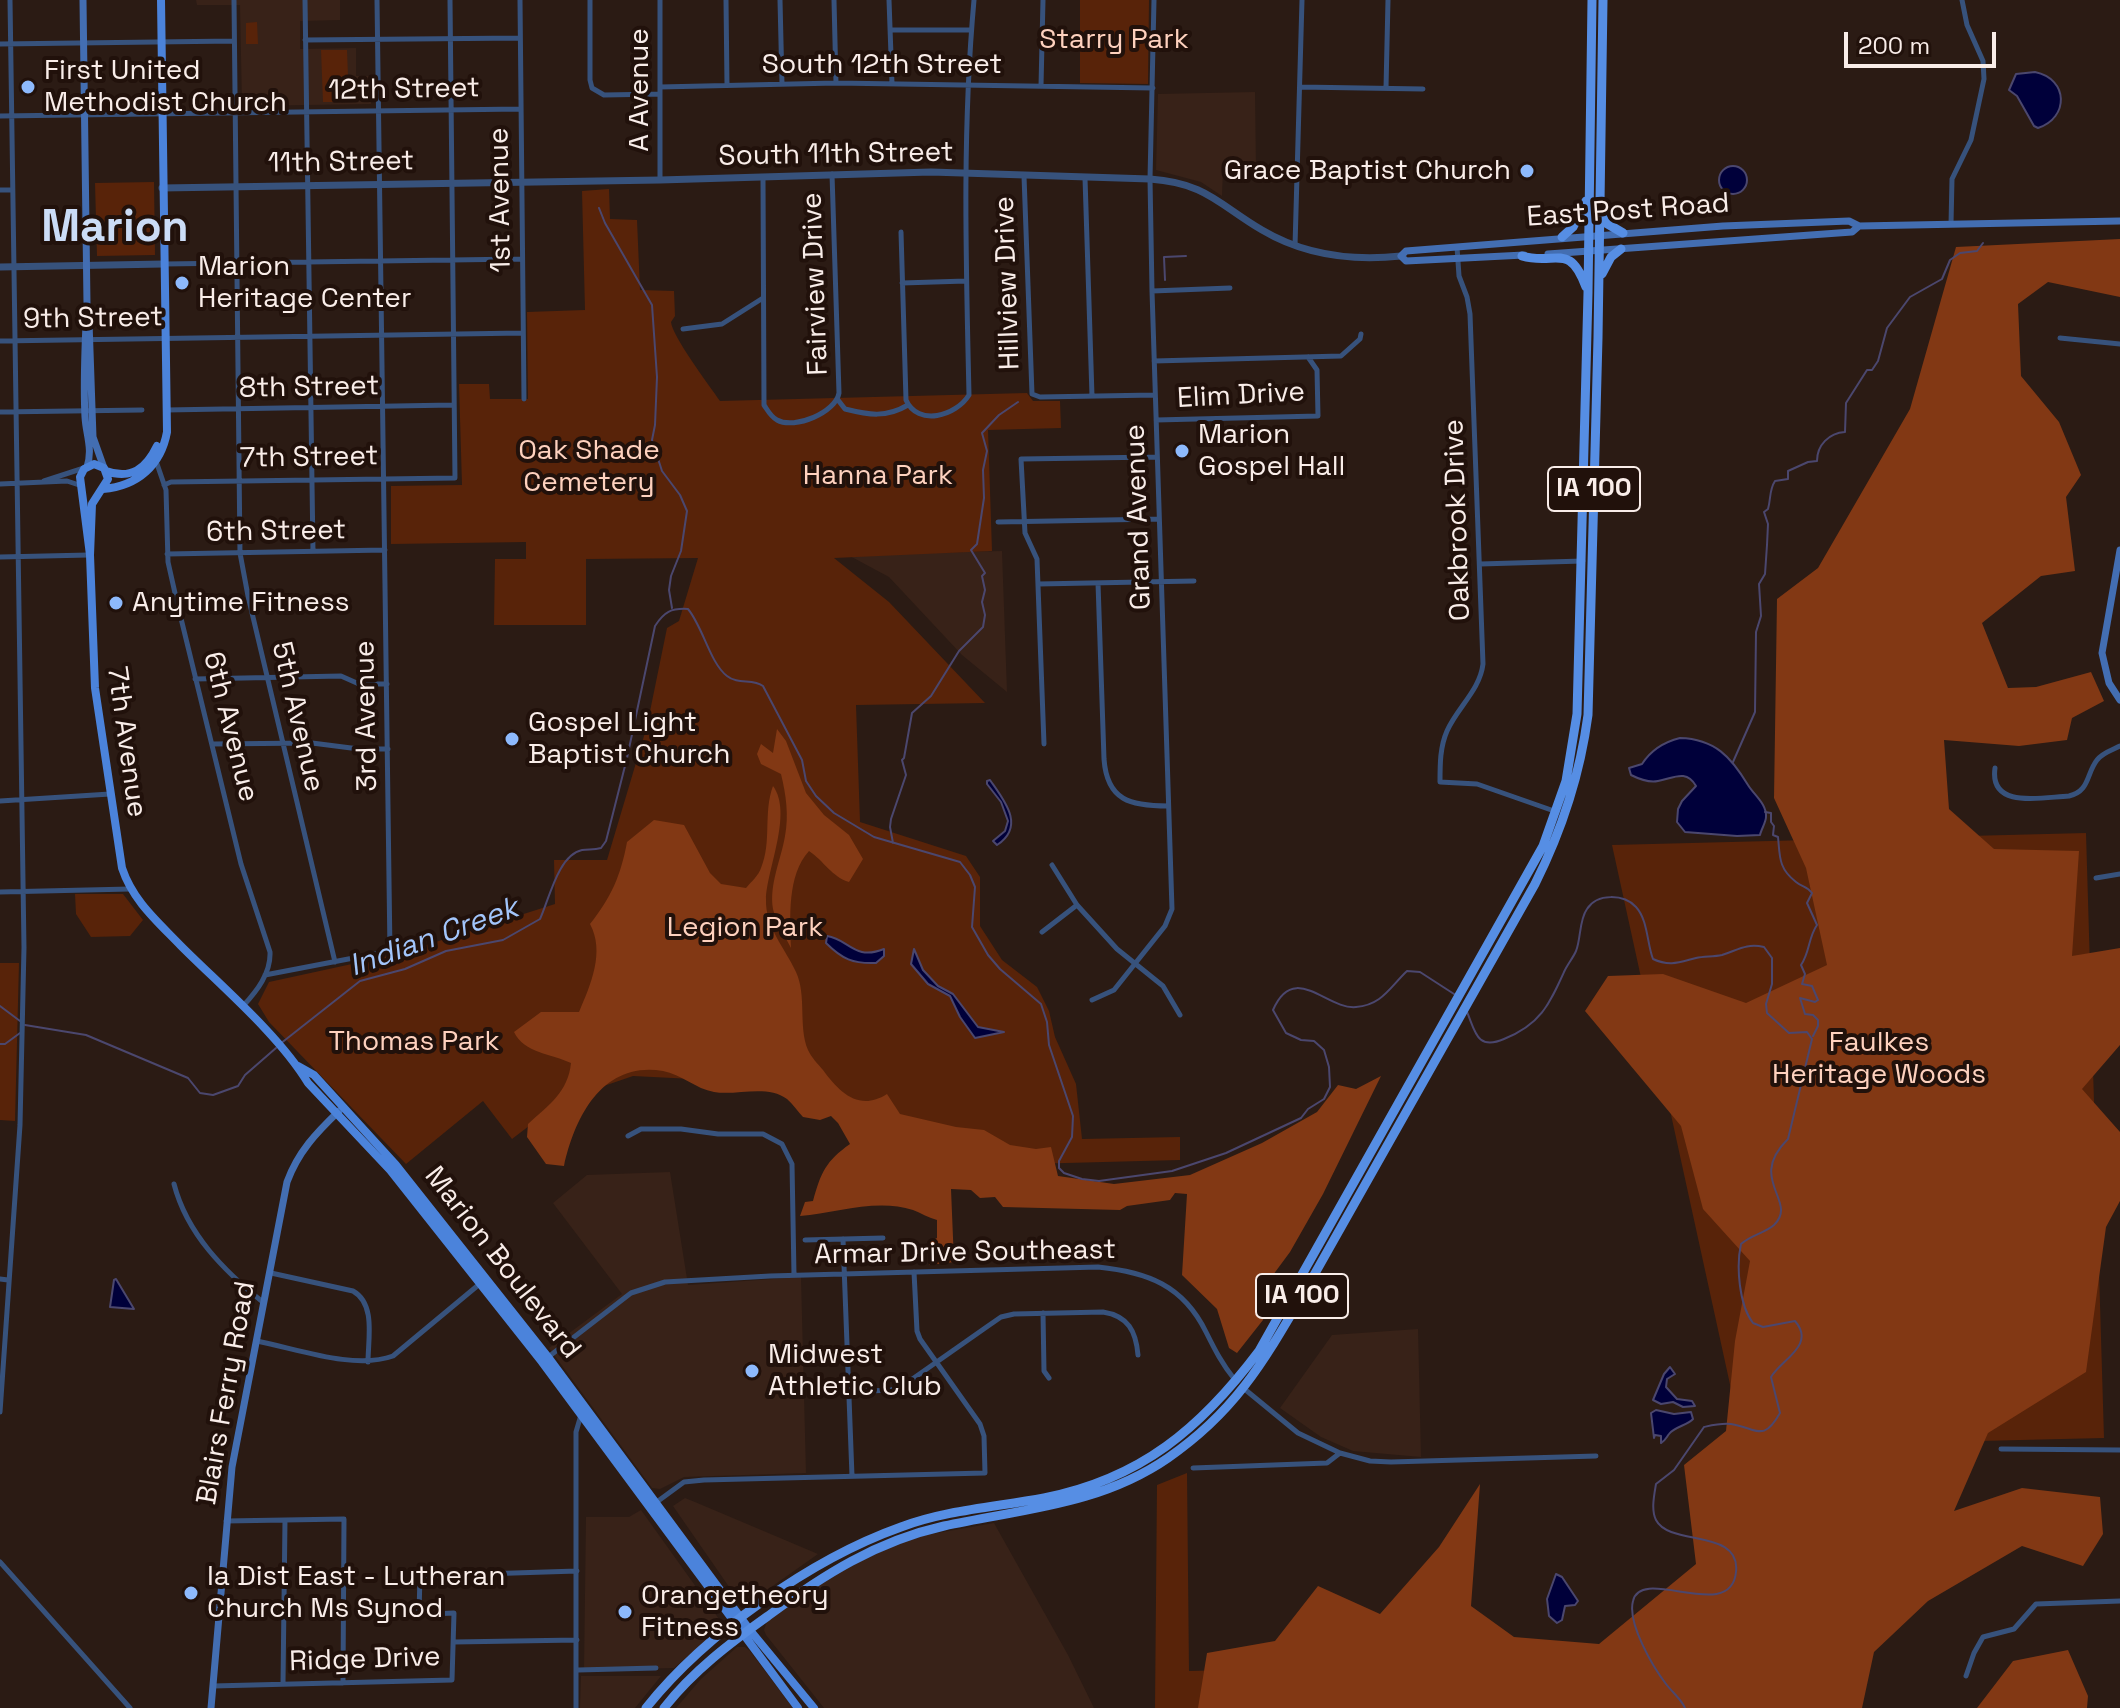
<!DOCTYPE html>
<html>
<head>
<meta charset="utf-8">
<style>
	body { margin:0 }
	#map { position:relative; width:2120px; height:1708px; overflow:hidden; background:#2b1b14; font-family:"Space Grotesk",sans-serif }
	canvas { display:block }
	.scale { position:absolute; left:1844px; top:32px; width:152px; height:36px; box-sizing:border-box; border:4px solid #f9ede9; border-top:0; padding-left:10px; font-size:24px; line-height:28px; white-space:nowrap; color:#f9ede9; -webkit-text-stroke:6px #21110b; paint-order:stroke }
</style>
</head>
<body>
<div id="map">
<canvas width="2120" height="1708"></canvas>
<div class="scale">200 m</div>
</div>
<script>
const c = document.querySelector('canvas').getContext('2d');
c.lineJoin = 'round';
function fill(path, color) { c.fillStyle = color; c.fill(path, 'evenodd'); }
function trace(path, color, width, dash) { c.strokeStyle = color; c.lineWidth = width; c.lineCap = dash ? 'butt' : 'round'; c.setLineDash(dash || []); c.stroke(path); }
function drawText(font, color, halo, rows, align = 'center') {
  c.font = font + ' "Space Grotesk",sans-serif'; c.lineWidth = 8; c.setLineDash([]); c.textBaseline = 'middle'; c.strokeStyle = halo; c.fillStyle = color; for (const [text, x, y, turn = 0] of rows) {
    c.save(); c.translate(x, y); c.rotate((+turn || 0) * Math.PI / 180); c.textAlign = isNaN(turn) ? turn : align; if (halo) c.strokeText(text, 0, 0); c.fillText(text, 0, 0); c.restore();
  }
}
fill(new Path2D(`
	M 196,0 L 340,0 L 340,20 L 300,21 L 300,49 L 356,48 L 356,76 L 370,76 L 371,104 L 242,106 L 240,5 L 197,5 Z
	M 1255,92 L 1256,168 L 1223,169 L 1222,196 L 1201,182 L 1156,170 L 1158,94 Z
	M 1002,551 L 1007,692 L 962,655 L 889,577 L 848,555 Z
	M 670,1172 L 688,1285 L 801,1277 L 806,1473 L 684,1477 L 660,1489 L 652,1488 L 549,1348 L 622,1294 L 553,1203 L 587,1175 Z
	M 1418,1329 L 1421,1457 L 1353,1451 L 1321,1437 L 1280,1408 L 1332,1335 Z
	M 685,1498 L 695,1502 L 818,1554 L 743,1607 L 673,1506 Z
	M 641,1510 L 724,1626 L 674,1668 L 584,1670 L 586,1517 L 629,1517 Z
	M 994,1523 L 1068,1655 L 1094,1708 L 824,1708 L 766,1635 L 764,1630 L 767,1621 L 824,1581 L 858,1562 L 902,1542 L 926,1535 Z
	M 737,1647 L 745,1647 L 750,1651 L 793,1708 L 676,1708 L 701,1679 Z
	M 581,1676 L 661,1676 L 635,1708 L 580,1708 Z`), '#382218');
fill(new Path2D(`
	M 1080,0 L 1149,0 L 1148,84 L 1080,83 Z
	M 257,22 L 258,44 L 246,44 L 246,23 Z
	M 321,50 L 347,50 L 349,102 L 323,102 Z
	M 154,182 L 155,255 L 97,256 L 95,183 Z
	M 609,189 L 610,219 L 637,220 L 640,290 L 674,291 L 675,316 L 671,322 C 672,336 709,385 720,401 L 1027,393 L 1033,401 L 1060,401 L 1061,428 L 988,430 L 992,551 L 834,558 L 889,602 L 985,703 L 856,705 L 860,822 L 966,856 L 980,877 L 980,926 L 1002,960 L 1037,987 L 1049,1011 L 1055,1037 L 1076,1084 L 1082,1139 L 1180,1137 L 1180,1160 L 876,1168 L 813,1088 L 772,1083 L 633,1076 L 563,1100 L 512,1139 L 483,1101 L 406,1164 L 269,1022 L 258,1004 L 269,982 L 398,954 L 555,904 L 554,860 L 607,860 L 647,726 L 667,628 L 679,621 L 698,558 L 586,559 L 586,625 L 494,625 L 495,559 L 526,559 L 526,542 L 391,544 L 391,486 L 462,485 L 459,384 L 489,384 L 490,399 L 528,399 L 527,312 L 585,310 L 582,191 Z
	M 2086,833 L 2104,1438 L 1979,1441 L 1745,1453 L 1612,845 Z
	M 75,894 L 123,894 L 143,920 L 130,936 L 91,937 L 76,914 Z
	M 0,963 L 19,963 L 15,1121 L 0,1120 Z
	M 1187,1473 L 1189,1671 L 1484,1664 L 1721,1708 L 1155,1708 L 1157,1485 Z`), '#582309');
fill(new Path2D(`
	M 2120,239 L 2120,297 L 2048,282 L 2018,304 L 2021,376 L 2059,422 L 2081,475 L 2066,497 L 2075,571 L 2041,576 L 1982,623 L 2008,688 L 2036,687 L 2091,672 L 2104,701 L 2072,718 L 2067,740 L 2019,746 L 1944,740 L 1949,809 L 1994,849 L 2079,851 L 2072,956 L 2120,948 L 2120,1045 L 2082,1089 L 2120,1132 L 2120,1201 L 2106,1227 L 2086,1372 L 1988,1433 L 1954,1511 L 2022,1488 L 2100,1497 L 2103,1534 L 2083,1566 L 2022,1546 L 1928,1601 L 1874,1652 L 1862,1708 L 1198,1708 L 1207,1653 L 1275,1641 L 1318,1586 L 1380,1614 L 1439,1547 L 1480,1484 L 1471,1606 L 1514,1637 L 1599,1644 L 1696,1564 L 1684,1465 L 1726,1431 L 1735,1341 L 1750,1261 L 1703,1209 L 1681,1126 L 1585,1011 L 1608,976 L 1663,974 L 1746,1003 L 1827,965 L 1806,868 L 1774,798 L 1777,599 L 1818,568 L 1910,409 L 1956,247 Z
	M 777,729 L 786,741 L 806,793 L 824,815 L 849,835 L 863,859 L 849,882 C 832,877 824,861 809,851 C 787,875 790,918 791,948 C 785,936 776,922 773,909 C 769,884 781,860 785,836 C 789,815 786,795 781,774 L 761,764 L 757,754 L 761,744 L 773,753 Z
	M 773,786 C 793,813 767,869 766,899 C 765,927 785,948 796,972 C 807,996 798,1026 808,1050 C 811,1057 818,1064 823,1070 C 839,1092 859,1112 887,1094 L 900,1114 L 956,1127 L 984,1130 L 1010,1145 L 1036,1149 L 1051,1147 L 1058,1176 L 1114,1184 L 1190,1175 L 1262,1143 L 1317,1112 L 1338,1085 L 1356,1089 L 1381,1076 L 1323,1194 L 1290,1252 L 1273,1275 L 1263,1320 L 1237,1353 L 1229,1348 L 1217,1309 L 1182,1275 L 1187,1194 L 1175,1193 L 1170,1200 L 1127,1206 L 1120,1210 L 1003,1207 L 995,1197 L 980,1198 L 971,1190 L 951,1189 L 954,1262 L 929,1265 L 929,1242 L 937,1238 L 937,1220 C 929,1218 921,1213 913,1210 C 877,1198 836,1213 800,1216 L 805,1202 L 813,1201 C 821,1172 826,1161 850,1144 L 838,1123 L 831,1116 L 820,1120 L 803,1117 C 798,1112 793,1104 787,1099 C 767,1084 736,1096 714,1092 C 696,1089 681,1074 663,1071 C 603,1061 575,1116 564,1166 L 546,1164 L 527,1137 L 528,1124 C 549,1105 568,1092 571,1063 C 552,1054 524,1053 514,1032 L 541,1012 L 579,1012 C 591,984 605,952 590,924 C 611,898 621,875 627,842 L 654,820 L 684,825 L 710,873 L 721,884 L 746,888 C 751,882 759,875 761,868 C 772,842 763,813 773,786 Z
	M 2068,1650 L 2088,1696 L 2087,1708 L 1977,1708 L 2013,1661 Z`), '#823814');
const water = new Path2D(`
	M 2035,72 C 2069,79 2069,118 2038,128 L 2034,126 L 2017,96 L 2009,90 L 2016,74 Z
	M1719 180a14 14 0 1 1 28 0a14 14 0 1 1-28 0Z
	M 1680,738 C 1715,739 1731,757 1748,785 C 1754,795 1767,804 1766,817 C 1766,822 1761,830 1760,835 L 1737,836 L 1685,832 L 1677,822 L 1678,809 L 1682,801 L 1696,786 C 1686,769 1674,778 1658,781 C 1649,783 1639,779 1631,775 L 1629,768 L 1642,764 C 1651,750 1664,742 1680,738 Z
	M 990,780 C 1004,800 1026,826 997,845 L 993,841 L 1005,831 L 1008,821 L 1001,802 L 987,784 L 987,781 Z
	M 827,936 C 849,939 854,961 884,949 L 884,956 L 876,963 C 853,964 842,959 826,943 Z
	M 914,949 L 923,970 L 938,986 L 953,994 L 978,1027 L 1004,1032 L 975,1038 L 960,1017 L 950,996 L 928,984 L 911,964 Z
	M 116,1279 L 134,1309 L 110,1307 L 114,1280 Z
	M 1670,1367 L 1675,1374 L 1667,1379 L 1666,1387 L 1677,1399 L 1692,1401 L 1695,1406 L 1683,1407 L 1673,1402 L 1661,1404 L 1653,1400 L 1664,1374 Z
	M 1656,1410 L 1674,1414 L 1691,1412 L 1693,1419 C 1688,1425 1674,1427 1669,1434 C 1666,1438 1665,1441 1661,1443 L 1661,1436 L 1655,1435 L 1654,1438 L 1651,1413 Z
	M 1556,1574 L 1562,1577 L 1578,1601 L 1575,1605 L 1565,1606 L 1562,1620 L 1557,1623 L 1549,1616 L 1547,1599 Z`);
fill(water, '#00003a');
trace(water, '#4b476e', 2);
trace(new Path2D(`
	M 599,208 L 605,223 L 652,305 L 657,377 L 655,425 L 652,440 L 662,471 L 680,495 L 687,511 L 681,551 L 671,576 L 669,590 L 672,608
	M 1165,280 L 1164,257 L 1186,256
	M 1733,762 L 1755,712 L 1756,632 L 1761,616 L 1759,584 L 1765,574 L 1767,545 L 1768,524 L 1764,512 L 1768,509 C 1771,499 1769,490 1775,481 L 1788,479 L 1788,471 L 1808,462 L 1817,461 C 1817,445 1829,433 1845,432 L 1846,403 L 1867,370 L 1872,370 L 1878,361 L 1887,328 L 1910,297 L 1942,279 L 1950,260 L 1960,253 L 1977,251 L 1983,243
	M 1765,812 L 1771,813 L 1771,822 L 1774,826 L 1773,835 L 1778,837 C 1780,856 1778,868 1796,882 C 1802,887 1807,886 1812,893 L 1807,903 L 1817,925 C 1808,938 1810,952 1801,965 L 1805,974 L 1802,984 L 1812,986 L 1818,1000 L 1815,1002 L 1800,998 L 1805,1014 L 1813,1015 L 1818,1020 L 1818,1026 L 1813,1036
	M 893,843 L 890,827 L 891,819 L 906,775 L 902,760 L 904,758 L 912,713 L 931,696 L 959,651 L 983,627 L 985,615 L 982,602 L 985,590 L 982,576 L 985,573 L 971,550 L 977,544 L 984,498 L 983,470 L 987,451 L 982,433 L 999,415 L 1018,402
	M 0,1006 L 20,1021
	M 1467,1012 C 1475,1030 1476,1051 1504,1039 C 1540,1025 1549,1005 1564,972 C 1567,965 1573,958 1576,951 C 1581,939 1579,920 1587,909 C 1597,893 1624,894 1636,907 C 1648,920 1647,944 1653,959 C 1670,967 1680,962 1696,958 C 1704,956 1713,957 1722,955 C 1738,950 1746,943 1764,947 L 1772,958 L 1772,984 L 1766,1004 L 1767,1013 L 1789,1033 L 1807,1032 L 1812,1039 L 1788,1139 C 1746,1180 1799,1201 1774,1225 C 1765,1233 1751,1235 1741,1244 C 1736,1266 1739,1305 1753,1323 L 1763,1327 L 1795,1321 C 1816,1345 1782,1359 1771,1377 L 1780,1413 C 1763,1443 1757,1428 1731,1424 C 1721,1423 1713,1425 1704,1427 L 1674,1470 L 1656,1484 C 1654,1496 1651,1510 1656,1520 C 1670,1547 1741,1528 1736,1572 C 1731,1624 1641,1565 1633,1601 C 1627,1623 1653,1667 1666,1684 C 1673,1693 1681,1699 1685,1708
	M 25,1025 L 86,1035 L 188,1078 L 200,1093 L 213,1095 L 238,1086 L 245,1075 L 276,1048
	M 0,1044 L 5,1044 L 20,1033
	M 280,1044 L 360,981 L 405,969 L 446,951 L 503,940 L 540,919 C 549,900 558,855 582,850 C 589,849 594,850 601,848 L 606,841 L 627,758 L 655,626 C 664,612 671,608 688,609 C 703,627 710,663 727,676 C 738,685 753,678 763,686 L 802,760 L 806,781 L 816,796 L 834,813 L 874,837 L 960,862 L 970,875 L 975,887 L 972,927 L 988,955 L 1000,969 L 1041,1004 L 1047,1022 L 1049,1045 L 1073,1116 L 1072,1137 L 1059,1161 L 1059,1168 L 1064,1173 L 1082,1179 L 1099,1181 L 1172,1171 L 1226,1153 L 1301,1118 L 1308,1109 L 1324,1099 L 1330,1087 L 1329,1067 L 1324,1050 L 1314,1041 L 1301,1040 L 1286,1033 L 1273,1010 C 1294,961 1327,1010 1356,1007 C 1382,1005 1390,987 1407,971 L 1420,972 L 1454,994`), '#4b476e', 2);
trace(new Path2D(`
	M 234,0 L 240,553 L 248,596 L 335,962
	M 305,0 L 313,551
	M 520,0 L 524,399
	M 590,0 L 590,80 L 592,88 L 604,95 L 660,94
	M 726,0 L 727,85
	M 780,0 L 782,84
	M 834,0 L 836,83
	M 889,0 L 892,83
	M 891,30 L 971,30
	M 305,40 L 520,38
	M 0,44 L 234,41
	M 1041,86 L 1043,0
	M 660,87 L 836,83 L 1153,88
	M 1300,87 L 1423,89
	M 1386,88 L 1388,0
	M 0,116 L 520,109
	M 1024,176 L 1032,394 L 1040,397 L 1155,395
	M 763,178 L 764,405 C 768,411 771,417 777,420 C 795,430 836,412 839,393 L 832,174
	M 1085,178 L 1092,396
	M 660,180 L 660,0
	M 0,190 L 12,190
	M 1951,224 L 1952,179 L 1971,140 L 1984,79 L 1983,61 L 1967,25 L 1962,0
	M 901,232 L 906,400 C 918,427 956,416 969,395 C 966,262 962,133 974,0
	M 1295,246 L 1302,0
	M 1457,247 L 1459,276 L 1467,297 L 1470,314 L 1483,664 C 1480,690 1457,708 1447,731 C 1440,747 1440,764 1440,782 L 1477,784 L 1557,812
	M 164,264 L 522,259
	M 902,283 L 966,281
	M 1152,291 L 1230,288
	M 683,329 L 722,324 L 763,298
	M 2060,338 L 2120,344
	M 0,341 L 523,333
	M 1154,361 L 1341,356 L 1360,339 L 1361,334
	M 838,400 L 845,409 C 869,415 886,418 908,405
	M 166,410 L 453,405
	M 0,412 L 142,410
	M 1156,420 L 1318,416 L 1317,370 L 1308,357
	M 156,461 L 166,490 L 168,562 L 177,602 L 241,864 L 270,952 C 271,973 257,991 243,1006
	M 44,481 L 84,468
	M 0,484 L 67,481 L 82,486
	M 164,485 L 171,482 L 455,478 L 450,0
	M 998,522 L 1159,519
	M 167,554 L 385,550
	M 0,557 L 89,555
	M 1480,564 L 1583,561
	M 1098,583 L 1104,759 C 1107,801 1131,806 1168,806
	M 1038,584 L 1194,581
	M 195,679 L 341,676 L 359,684 L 387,684
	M 212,744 L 312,743 L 359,749 L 388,749
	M 1044,744 L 1037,559 L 1025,533 L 1021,459 L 1157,457
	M 1995,768 C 1989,810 2043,797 2069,796 C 2090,791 2086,774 2097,760 C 2102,753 2112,750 2120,746
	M 0,801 L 110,794
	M 1052,865 L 1077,905 L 1117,949 L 1163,986 L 1180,1015
	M 2096,878 L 2120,874
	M 0,892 L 130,889
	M 1042,932 L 1077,905
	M 265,975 L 390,951 L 377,0
	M 1092,1000 L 1114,990 L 1165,926 L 1172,909 L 1152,291 L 1150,179 L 1154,0
	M 628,1136 L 641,1129 L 681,1129 L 718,1134 L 763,1134 L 782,1144 L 792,1164 L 794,1275
	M 174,1184 C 187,1234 224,1271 264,1303
	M 843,1239 L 852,1476
	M 805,1240 L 883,1238
	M 271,1273 L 353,1291 C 376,1304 368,1339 368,1362
	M 0,1279 L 8,1280
	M 1043,1313 L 1044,1371 L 1049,1378
	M 257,1341 C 298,1349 354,1370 393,1356 L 482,1282
	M 547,1358 L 631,1293 L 665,1282 L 770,1276 L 1098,1267 C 1147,1272 1183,1285 1206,1332 C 1215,1350 1222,1364 1235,1380
	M 1242,1387 L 1298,1433 L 1340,1453
	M 849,1392 L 891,1390 L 901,1387 L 988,1326 L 1001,1317 L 1014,1314 L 1103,1312 C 1128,1316 1136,1331 1138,1355
	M 0,1412 L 20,1125 L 24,947 L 10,0
	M 2001,1449 L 2120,1450
	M 1193,1468 L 1327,1463 L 1340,1453 L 1370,1461 L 1391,1462 L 1596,1456
	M 654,1504 L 684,1482 L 704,1480 L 985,1473 L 984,1436 L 980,1424 L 920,1339 L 917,1331 L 914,1272
	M 226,1521 L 344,1519 L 343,1683
	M 0,1562 L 130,1708
	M 419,1613 L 420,1576 L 577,1571
	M 454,1642 L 577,1640
	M 578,1670 L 656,1668
	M 1966,1676 L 1974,1653 L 1983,1637 L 2014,1629 L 2036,1604 L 2120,1601
	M 283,1683 L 285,1520
	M 213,1686 L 452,1680 L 454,1613 L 408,1615
	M 576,1708 L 576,1432 L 581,1415`), '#37527c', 5);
trace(new Path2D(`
	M 162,188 L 660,180 L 931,172 L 1150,179 C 1206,183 1218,204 1262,230 C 1304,255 1354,261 1401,256
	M 0,267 L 164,264`), '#37527c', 7);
trace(new Path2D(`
	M 83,0 L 87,304 C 85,342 83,379 85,417 C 86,435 93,449 87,467
	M 1548,254 L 1852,232 L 1859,226
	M 1401,256 L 1406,251 L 1723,226 L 1849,221 L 1859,226 L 2120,221
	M 1401,256 L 1406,261 L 1524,255
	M 89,322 L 93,437 L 104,468
	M 2120,550 L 2102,653 L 2109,683 L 2120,700
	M 211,1708 L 232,1467 L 287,1182 C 298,1152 316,1133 339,1111`), '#436eb2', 7);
trace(new Path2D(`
	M 106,471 C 131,480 146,469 157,446
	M 103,489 C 138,486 161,465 167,432 L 161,0
	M 90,555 L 92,504 L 108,479 L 104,468 L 94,464 L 84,469 L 80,477 L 90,555 L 95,688 L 122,868 C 133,901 157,921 181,946 C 221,986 279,1035 308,1083 L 390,1170 L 542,1362 L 798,1708
	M 298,1066 L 314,1075 L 396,1165 L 548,1357 L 749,1629 L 814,1708`), '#4b83db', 8);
trace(new Path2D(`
	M 1602,215 L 1606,223 L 1623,233
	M 1562,237 L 1573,227 L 1586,201
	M 1522,256 C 1556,266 1569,241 1586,287
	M 1602,274 L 1611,257 L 1621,249
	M 646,1708 C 705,1634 811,1559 901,1527 C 946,1510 996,1507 1044,1498 C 1141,1479 1201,1428 1259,1351 L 1543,846 L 1566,781 L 1577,714 L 1588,293 L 1592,0
	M 664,1708 C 693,1671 730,1643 768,1616 C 823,1575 877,1541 944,1526 C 1022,1509 1100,1505 1168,1458 C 1236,1411 1264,1361 1305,1291 L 1535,884 C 1562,830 1580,775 1588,715 L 1598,338 L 1603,0`), '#568ee4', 9);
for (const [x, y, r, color] of [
	[28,87,8,"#8db9fc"],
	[1527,171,8,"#8db9fc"],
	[182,283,8,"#8db9fc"],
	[1182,451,8,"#8db9fc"],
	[116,603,8,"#8db9fc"],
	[512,739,8,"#8db9fc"],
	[752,1371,8,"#8db9fc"],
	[191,1593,8,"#8db9fc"],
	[625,1612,8,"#8db9fc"]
]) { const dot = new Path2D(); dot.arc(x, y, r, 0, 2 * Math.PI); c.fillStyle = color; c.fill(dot); trace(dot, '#21110b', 3); }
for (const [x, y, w] of [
	[1594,489,92],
	[1302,1296,92]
]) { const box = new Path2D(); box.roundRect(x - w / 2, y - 22, w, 44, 6); c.fillStyle = '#21110b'; c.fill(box); trace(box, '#f9ede9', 2); }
drawText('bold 26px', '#f9ede9', null, [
	["IA 100",1594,489],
	["IA 100",1302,1296]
]);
drawText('28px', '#fed1be', '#21110b', [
	["Starry Park",1114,40],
	["Oak Shade",589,451],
	["Cemetery",589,483],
	["Hanna Park",878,476],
	["Legion Park",745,928],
	["Thomas Park",414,1042],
	["Faulkes",1879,1043],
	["Heritage Woods",1879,1075]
]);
drawText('28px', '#f9ede9', '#21110b', [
	["South 12th Street",882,65],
	["12th Street",404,90,-1],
	["A Avenue",640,90,-90],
	["South 11th Street",836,155,-1],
	["11th Street",341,163,-1],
	["1st Avenue",501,200,-91],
	["East Post Road",1628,211,-4],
	["Hillview Drive",1008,283,-92],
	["Fairview Drive",816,284,-92],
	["9th Street",93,319,-1],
	["8th Street",309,388,-1],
	["Elim Drive",1241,396,-3],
	["7th Street",309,458,-1],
	["Grand Avenue",1139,517,-92],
	["Oakbrook Drive",1458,520,-92],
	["6th Street",276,532,-1],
	["3rd Avenue",367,716,-91],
	["5th Avenue",297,717,77],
	["6th Avenue",230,727,76],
	["7th Avenue",126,742,82],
	["Armar Drive Southeast",965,1253,-1],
	["Marion Boulevard",502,1263,52],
	["Blairs Ferry Road",227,1393,-80],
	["Ridge Drive",365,1660,-2]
]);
drawText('28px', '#f9ede9', '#21110b', [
	["First United",44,71],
	["Methodist Church",44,103],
	["Grace Baptist Church",1511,171,"right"],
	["Marion",198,267],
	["Heritage Center",198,299],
	["Marion",1198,435],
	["Gospel Hall",1198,467],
	["Anytime Fitness",132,603],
	["Gospel Light",528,723],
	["Baptist Church",528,755],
	["Midwest",768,1355],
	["Athletic Club",768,1387],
	["Ia Dist East - Lutheran",207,1577],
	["Church Ms Synod",207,1609],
	["Orangetheory",641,1596],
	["Fitness",641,1628]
], 'left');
drawText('italic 30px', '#a2c5fb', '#21110b', [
	["Indian Creek",434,938,-20]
]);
drawText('bold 44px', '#cbdcf6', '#21110b', [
	["Marion",115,229]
]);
</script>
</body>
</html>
